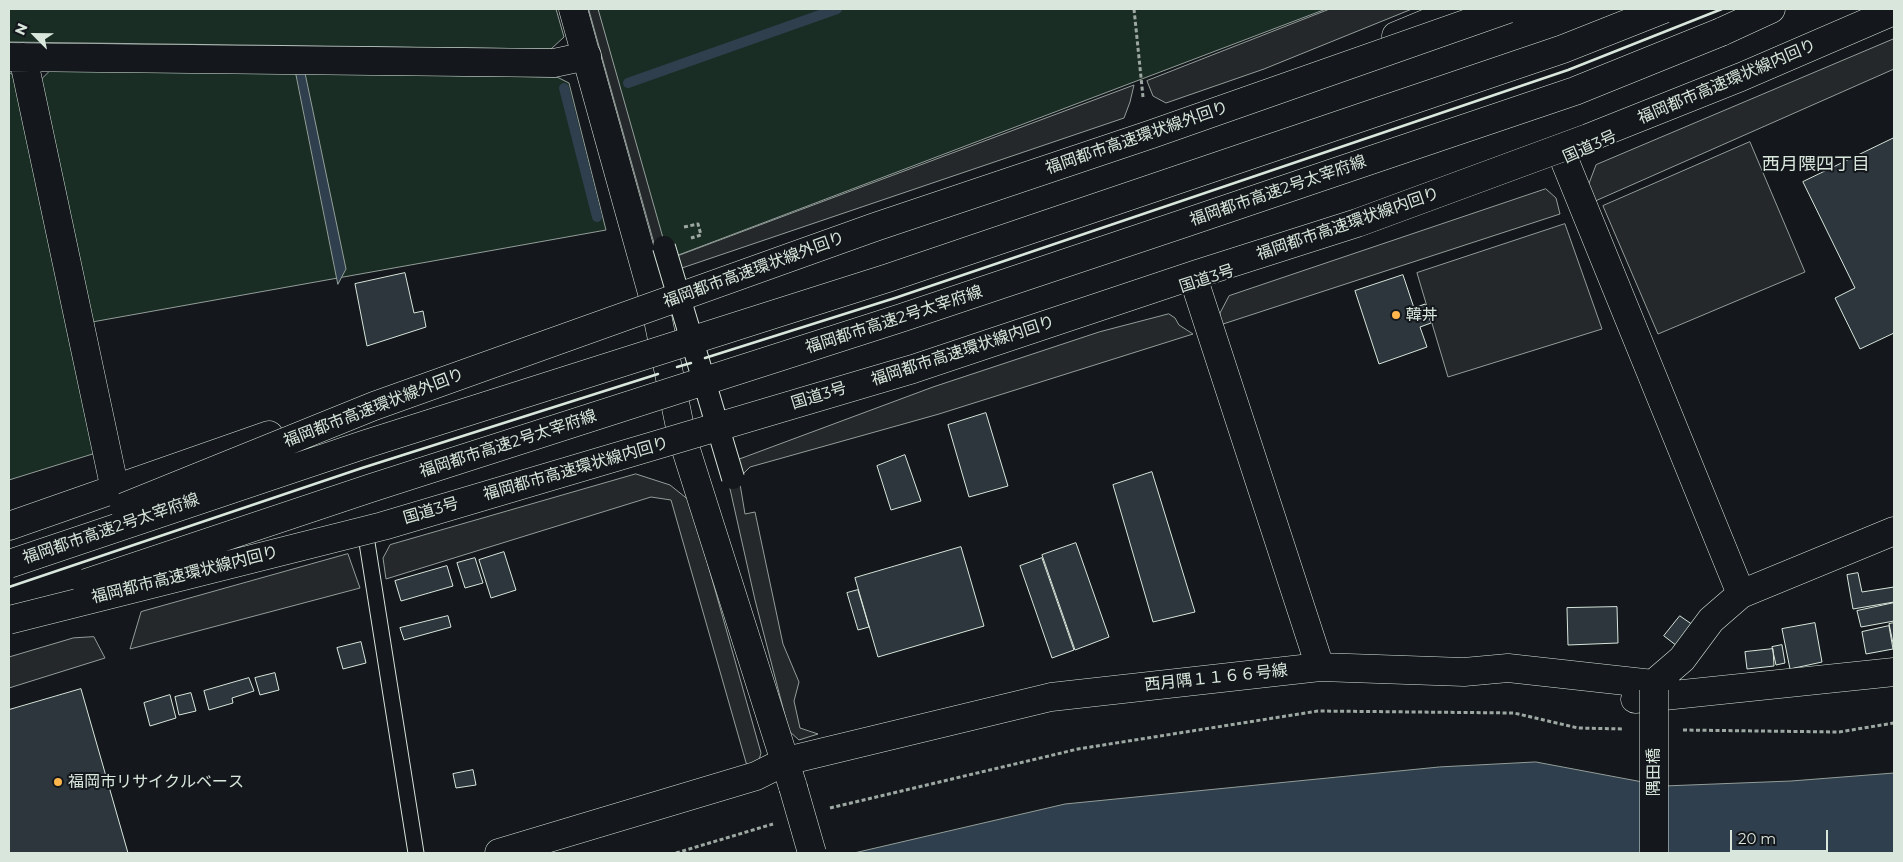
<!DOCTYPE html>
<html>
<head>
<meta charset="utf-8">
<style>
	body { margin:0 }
	#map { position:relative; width:1903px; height:862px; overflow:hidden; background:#14181c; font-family:Montserrat,sans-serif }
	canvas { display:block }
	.frame { position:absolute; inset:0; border:10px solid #d8e6dc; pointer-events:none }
	.north { position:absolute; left:10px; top:10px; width:50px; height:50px; -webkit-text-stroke:4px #14181c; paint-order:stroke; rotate:293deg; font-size:14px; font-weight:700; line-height:20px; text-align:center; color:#d8e6dc }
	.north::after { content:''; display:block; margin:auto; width:18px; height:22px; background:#d8e6dc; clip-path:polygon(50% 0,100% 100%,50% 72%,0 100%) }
	.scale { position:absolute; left:1730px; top:830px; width:98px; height:22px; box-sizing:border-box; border:2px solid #d8e6dc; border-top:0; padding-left:6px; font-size:15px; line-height:18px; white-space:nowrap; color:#d8e6dc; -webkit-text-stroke:4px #14181c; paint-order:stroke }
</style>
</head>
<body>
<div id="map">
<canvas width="1903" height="862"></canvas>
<div class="frame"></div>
<div class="north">N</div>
<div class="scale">20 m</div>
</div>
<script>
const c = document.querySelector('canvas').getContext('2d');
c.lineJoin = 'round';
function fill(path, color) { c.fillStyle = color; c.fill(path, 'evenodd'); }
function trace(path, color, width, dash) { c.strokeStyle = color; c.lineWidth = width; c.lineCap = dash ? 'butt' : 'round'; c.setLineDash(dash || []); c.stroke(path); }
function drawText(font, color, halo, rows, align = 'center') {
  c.font = font + ' Montserrat,"Noto Sans JP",sans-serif'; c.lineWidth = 4; c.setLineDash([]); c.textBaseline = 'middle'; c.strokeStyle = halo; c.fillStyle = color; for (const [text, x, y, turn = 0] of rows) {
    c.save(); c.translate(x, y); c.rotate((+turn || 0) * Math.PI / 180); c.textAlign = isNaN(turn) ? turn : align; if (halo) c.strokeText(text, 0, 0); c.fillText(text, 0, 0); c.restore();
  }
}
const green = new Path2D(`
	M 9,9 L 556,9 L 564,37 L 551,49 L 9,42 Z
	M 598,9 L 1326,9 L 668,259 Z
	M 51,70 L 557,77 L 569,83 L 606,230 L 92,322 L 39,82 Z
	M 9,72 L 19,80 L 99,452 L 9,480 Z`);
fill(green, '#1a2d24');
trace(green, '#939e99', 1);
const parking = new Path2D(`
	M 589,9 L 598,9 L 669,259 L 1134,85 L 1130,102 L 1124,118 L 676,270 L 659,260 Z
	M 1330,9 L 1412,9 L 1264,69 L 1166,103 L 1153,96 L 1147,81 Z
	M 1894,39 L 1894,69 L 1593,202 L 1588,186 L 1596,165 Z
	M 1750,142 L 1805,272 L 1658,334 L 1603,206 Z
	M 1546,189 L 1556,198 L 1560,214 L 1220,325 L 1220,313 L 1229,296 Z
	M 1565,224 L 1602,329 L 1448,377 L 1417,273 Z
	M 1169,314 L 1175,318 L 1179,325 L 1193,334 L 939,414 L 750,467 L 739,478 L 745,514 L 755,512 L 783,644 L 799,682 L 794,701 L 800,728 L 818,734 L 799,740 L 789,731 L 755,600 L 728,480 L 734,461 L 933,387 L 1099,332 Z
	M 636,474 L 670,485 L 690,501 L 761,753 L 759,760 L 749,773 L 671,500 L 651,497 L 386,579 L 383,558 L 390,545 Z
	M 348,554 L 360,588 L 130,649 L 141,612 Z
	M 94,637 L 105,658 L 9,688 L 9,657 L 73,638 Z`);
fill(parking, '#24282b');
trace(parking, '#939e99', 1);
const water = new Path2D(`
	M 296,73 L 305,73 L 346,269 L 338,284 Z
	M 1536,762 L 1664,786 L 1791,781 L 1894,773 L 1894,853 L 854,853 L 1065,804 L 1439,767 Z`);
fill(water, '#2f3f4d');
trace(water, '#939e99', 1);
trace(new Path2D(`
	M 628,83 L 837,9
	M 564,88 L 597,217`), '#2f3f4d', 10);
const building = new Path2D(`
	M 1894,138 L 1894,333 L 1860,349 L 1835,298 L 1855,288 L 1803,182 Z
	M 405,273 L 414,313 L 423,311 L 426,327 L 367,346 L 355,284 Z
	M 1403,275 L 1414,308 L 1425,304 L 1431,323 L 1420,327 L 1427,347 L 1379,364 L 1355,291 Z
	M 986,413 L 1008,486 L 969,497 L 948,425 Z
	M 905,455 L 921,501 L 891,510 L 877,466 Z
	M 1152,472 L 1195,612 L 1153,622 L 1113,485 Z
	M 1076,543 L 1109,637 L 1075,650 L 1042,555 Z
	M 961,547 L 984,626 L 878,657 L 855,578 Z
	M 504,552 L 516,590 L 491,598 L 479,560 Z
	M 475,558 L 483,583 L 465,588 L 457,563 Z
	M 1042,558 L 1074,650 L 1052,658 L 1020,566 Z
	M 447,566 L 453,586 L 401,601 L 395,581 Z
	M 1858,573 L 1862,592 L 1894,587 L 1894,602 L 1853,609 L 1847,575 Z
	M 858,590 L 869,627 L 858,630 L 847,593 Z
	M 1894,603 L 1894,621 L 1861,627 L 1857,611 Z
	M 1617,607 L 1618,643 L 1568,645 L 1567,608 Z
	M 448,616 L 451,627 L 404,640 L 400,628 Z
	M 1680,616 L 1693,625 L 1677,646 L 1664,636 Z
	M 1815,623 L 1822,662 L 1790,669 L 1782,629 Z
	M 1894,623 L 1894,648 L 1889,624 Z
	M 1889,626 L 1893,649 L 1866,654 L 1862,632 Z
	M 361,642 L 366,663 L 343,669 L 337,648 Z
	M 1782,645 L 1785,663 L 1776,665 L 1772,647 Z
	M 1773,649 L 1774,666 L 1747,669 L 1745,652 Z
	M 275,673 L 279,690 L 260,695 L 255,678 Z
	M 249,678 L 254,691 L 232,698 L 233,703 L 209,710 L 204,691 Z
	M 81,689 L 128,853 L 9,853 L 9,710 Z
	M 191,693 L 196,711 L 179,715 L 175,697 Z
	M 170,695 L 176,718 L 150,726 L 144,703 Z
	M 473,770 L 476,785 L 456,788 L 453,774 Z`);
fill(building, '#2c363c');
trace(building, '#d8e6dc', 1);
const service = new Path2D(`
	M 365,530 L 416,853`);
const minor = new Path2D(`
	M 9,57 L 554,63 L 587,56
	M 23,57 L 115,490
	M 1564,159 L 1741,594 L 1711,620 L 1682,659 L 1653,684 L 1654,690
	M 1195,283 L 1320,667
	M 1741,594 L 1894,531
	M 1635,699 L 1894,672
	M 499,853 L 756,776 L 786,761 L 1051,697 L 1320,667 L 1464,672 L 1508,668 L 1653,684`);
const tertiary = new Path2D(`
	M 573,9 L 654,300 L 682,437 L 793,787`);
const trunk = new Path2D(`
	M 1396,36 L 1461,9
	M 9,526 L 269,435`);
const motorway = new Path2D(`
	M 1721,32 L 1771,9`);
trace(service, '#d8e6dc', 17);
trace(minor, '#d8e6dc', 29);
trace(tertiary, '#d8e6dc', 29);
trace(trunk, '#d8e6dc', 29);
trace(motorway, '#d8e6dc', 29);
trace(new Path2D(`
	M 1134,9 L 1143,97
	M 684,227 L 698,224 L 701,235 L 691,238
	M 1683,730 L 1839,732 L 1894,723
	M 830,808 L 1078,749 L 1318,711 L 1514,713 L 1578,728 L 1624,729
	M 676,853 L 773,824`), '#9da8a2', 3, [4, 2.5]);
trace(service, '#14181c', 15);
trace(minor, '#14181c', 28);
trace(tertiary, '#14181c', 28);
trace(trunk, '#14181c', 28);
trace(motorway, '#14181c', 28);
const pedestrianBridge = new Path2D(`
	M 664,247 L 733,478`);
const minorBridge = new Path2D(`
	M 1654,690 L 1654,853`);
const tertiaryBridge = new Path2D(`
	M 793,787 L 812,853`);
const motorwayBridge = new Path2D(`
	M 124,507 L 374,406 L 875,227 L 1152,134 L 1508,9
	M 9,564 L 366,444 L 888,278 L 1563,49 L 1664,9
	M 86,583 L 371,488 L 901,318 L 1182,224 L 1575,91 L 1721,32
	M 9,620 L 383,526 L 913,369 L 1197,274 L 1357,223 L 1588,138 L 1741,77 L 1894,11`);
trace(pedestrianBridge, '#d8e6dc', 24, []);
trace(minorBridge, '#d8e6dc', 29, []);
trace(tertiaryBridge, '#d8e6dc', 29, []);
trace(motorwayBridge, '#d8e6dc', 29, []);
trace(pedestrianBridge, '#14181c', 22);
trace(minorBridge, '#14181c', 28);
trace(tertiaryBridge, '#14181c', 28);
trace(motorwayBridge, '#14181c', 28);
trace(new Path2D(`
	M 705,358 L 895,298 L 1568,70 L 1722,9
	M 677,367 L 691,363
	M 9,587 L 362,468 L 658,374`), '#d8e6dc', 2.5);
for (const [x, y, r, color] of [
	[1396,315,5,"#ffb74d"],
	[58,782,5,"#ffb74d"]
]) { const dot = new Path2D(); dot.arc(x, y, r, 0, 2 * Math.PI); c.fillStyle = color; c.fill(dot); trace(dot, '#14181c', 2); }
drawText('16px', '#d8e6dc', '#14181c', [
	["福岡都市高速環状線内回り",1727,82,-23],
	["福岡都市高速環状線外回り",1137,138,-19],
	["国道3号",1590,147,-24],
	["福岡都市高速2号太宰府線",1278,191,-19],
	["福岡都市高速環状線内回り",1348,224,-19],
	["福岡都市高速環状線外回り",754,270,-20],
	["国道3号",1207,279,-18],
	["福岡都市高速2号太宰府線",894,320,-18],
	["福岡都市高速環状線内回り",963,351,-18],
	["国道3号",819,396,-17],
	["福岡都市高速環状線外回り",374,408,-21],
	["福岡都市高速2号太宰府線",508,444,-18],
	["福岡都市高速環状線内回り",576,469,-16],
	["国道3号",431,511,-16],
	["福岡都市高速2号太宰府線",111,529,-19],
	["福岡都市高速環状線内回り",185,575,-14],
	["西月隅１１６６号線",1216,678,-6],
	["隅田橋",1654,772,-90]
]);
drawText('16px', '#d8e6dc', '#14181c', [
	["韓丼",1406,315],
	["福岡市リサイクルベース",68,782]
], 'left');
drawText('18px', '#d8e6dc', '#14181c', [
	["西月隈四丁目",1816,165]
]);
</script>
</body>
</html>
